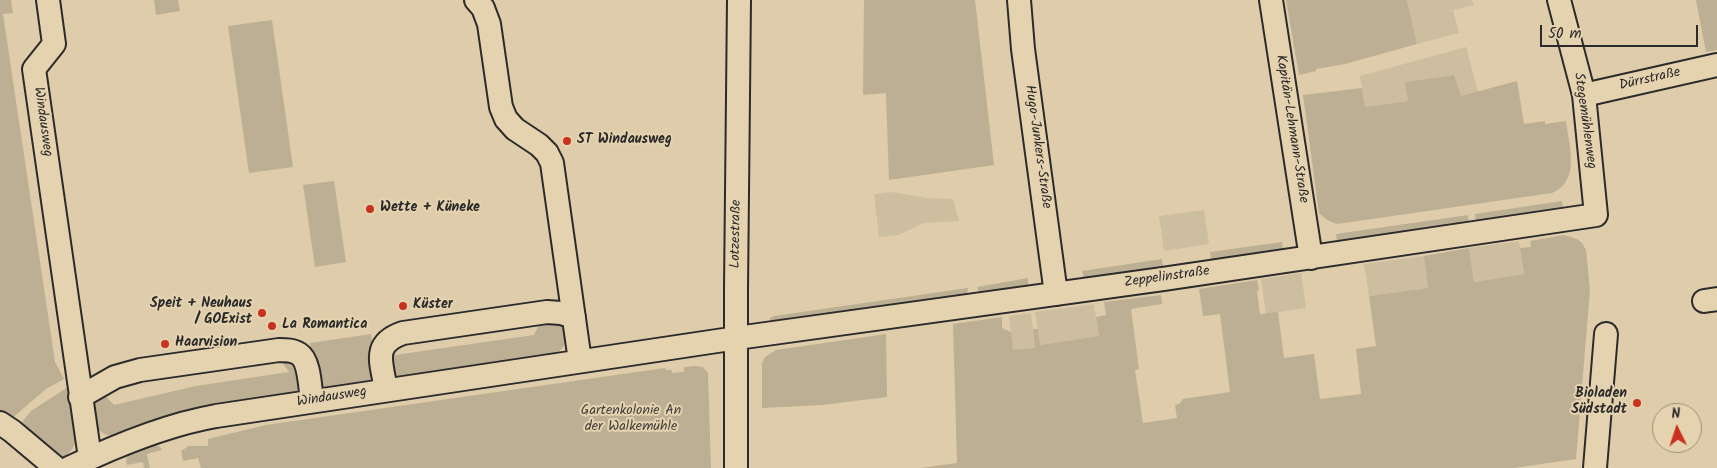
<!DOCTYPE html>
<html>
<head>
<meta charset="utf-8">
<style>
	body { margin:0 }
	#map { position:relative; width:1717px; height:468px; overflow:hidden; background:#deccab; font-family:Kalam,sans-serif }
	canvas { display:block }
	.north { position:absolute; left:1652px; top:403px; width:50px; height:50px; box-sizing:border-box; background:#e5d3b0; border:1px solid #9b907b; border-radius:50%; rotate:356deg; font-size:14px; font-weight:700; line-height:20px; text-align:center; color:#2b2b2b }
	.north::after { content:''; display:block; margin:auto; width:18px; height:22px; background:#c8321e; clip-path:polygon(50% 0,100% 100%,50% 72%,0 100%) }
	.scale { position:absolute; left:1540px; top:25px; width:158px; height:22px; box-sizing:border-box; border:2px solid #2b2b2b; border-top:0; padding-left:6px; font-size:15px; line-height:18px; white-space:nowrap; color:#2b2b2b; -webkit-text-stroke:4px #e5d3b0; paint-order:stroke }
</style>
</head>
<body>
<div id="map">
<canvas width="1717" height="468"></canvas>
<div class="north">N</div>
<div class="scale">50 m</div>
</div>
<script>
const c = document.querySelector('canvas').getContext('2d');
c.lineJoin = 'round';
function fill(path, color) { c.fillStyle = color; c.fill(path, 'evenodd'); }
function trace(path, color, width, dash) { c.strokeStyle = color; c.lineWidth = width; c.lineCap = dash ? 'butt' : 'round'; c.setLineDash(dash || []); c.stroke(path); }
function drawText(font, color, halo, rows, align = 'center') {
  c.font = font + ' Kalam,sans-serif'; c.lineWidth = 4; c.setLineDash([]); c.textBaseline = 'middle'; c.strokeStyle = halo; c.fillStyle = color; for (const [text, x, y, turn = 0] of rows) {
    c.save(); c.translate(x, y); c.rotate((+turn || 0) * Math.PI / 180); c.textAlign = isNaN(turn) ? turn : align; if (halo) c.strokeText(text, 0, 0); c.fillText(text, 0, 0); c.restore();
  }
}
fill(new Path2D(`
	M 1407,0 L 1472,0 L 1474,5 L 1453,10 L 1459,33 L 1417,44 Z
	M 1466,47 L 1478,92 L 1460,97 L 1454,75 L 1406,82 L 1408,101 L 1365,107 L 1360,76 Z
	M 892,192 L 926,198 L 953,199 L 959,221 L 924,223 L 898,235 L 879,237 L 874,194 Z
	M 1204,210 L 1209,244 L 1164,251 L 1159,216 Z
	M 1519,241 L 1524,274 L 1474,282 L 1469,248 Z
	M 1424,256 L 1428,288 L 1369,296 L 1364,264 Z
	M 1301,273 L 1306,308 L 1266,314 L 1261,279 Z
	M 1094,304 L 1099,336 L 1040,345 L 1035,312 Z
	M 1031,313 L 1035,348 L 1013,351 L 1009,316 Z`), '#cebea0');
fill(new Path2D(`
	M 0,0 L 11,0 L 13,13 L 3,14 L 55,362 L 64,379 L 46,389 L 10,420 L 0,415 Z
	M 154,0 L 178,0 L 180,11 L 156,15 Z
	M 864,0 L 975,0 L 994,165 L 889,180 L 886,93 L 863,95 Z
	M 1286,0 L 1407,0 L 1417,44 L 1345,64 L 1316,69 L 1316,71 L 1299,75 Z
	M 1696,0 L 1717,0 L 1717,50 L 1706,52 Z
	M 272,20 L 293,167 L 249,173 L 228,26 Z
	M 1454,75 L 1461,96 L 1517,81 L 1524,124 L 1545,121 L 1545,124 L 1566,121 C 1569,145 1581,181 1552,193 L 1337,224 L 1327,220 L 1319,213 L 1303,95 L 1362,88 L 1365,107 L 1408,101 L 1405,82 Z
	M 334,181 L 346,262 L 315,267 L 303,185 Z
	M 1562,201 L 1563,209 L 1476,222 L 1475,214 Z
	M 1468,215 L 1469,222 L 1337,242 L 1336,234 Z
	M 1564,235 L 1577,239 L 1582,243 L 1586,250 L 1590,290 L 1576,459 L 1514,468 L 920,468 L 957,463 L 953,324 L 1002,317 L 1002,328 L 1011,332 L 1013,350 L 1035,348 L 1033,329 L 1038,329 L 1040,345 L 1099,336 L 1096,317 L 1106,315 L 1104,302 L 1161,295 L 1162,304 L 1131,309 L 1139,369 L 1135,370 L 1143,423 L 1177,418 L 1175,405 L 1179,404 L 1183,399 L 1230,392 L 1220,314 L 1203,316 L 1199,289 L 1257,280 L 1259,290 L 1257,291 L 1260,314 L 1278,312 L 1284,358 L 1314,354 L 1320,399 L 1361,394 L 1356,349 L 1376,346 L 1369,296 L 1428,288 L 1424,256 L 1469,248 L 1474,282 L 1524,274 L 1520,248 L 1531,247 L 1530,241 Z
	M 1282,242 L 1283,250 L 1211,260 L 1210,252 Z
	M 1162,259 L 1163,267 L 1084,279 L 1082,271 Z
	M 1028,278 L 1028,287 L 980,294 L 977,287 Z
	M 968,288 L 967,295 L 770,322 L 770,318 L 774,316 Z
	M 549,319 C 553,320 557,322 561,324 C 573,334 565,349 554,355 L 400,377 L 391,375 L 389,349 L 402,339 L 395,355 L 534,335 L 541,320 Z
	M 371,334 L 376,372 L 372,379 L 368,382 L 325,387 L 321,386 L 316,380 L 310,343 Z
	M 886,334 L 887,397 L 822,405 L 762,408 L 762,363 L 765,357 L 776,350 Z
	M 279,358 L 288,360 L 299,368 L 299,389 L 293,392 L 203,405 L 163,417 L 119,436 C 109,437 102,434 95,427 C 92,409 89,406 103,393 L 114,405 L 196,386 L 289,372 Z
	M 696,366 L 703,367 L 708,373 L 711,468 L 201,468 L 198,458 L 183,461 L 181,451 L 189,446 L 208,446 L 208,439 L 266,425 L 665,368 L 666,370 L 672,370 L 672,373 L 684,372 L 684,367 Z
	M 68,387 L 76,439 C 74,448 70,454 61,458 L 48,456 L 53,449 L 34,433 L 28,439 L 24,433 L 23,421 L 31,411 Z
	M 151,445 L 159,446 L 162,450 L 147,454 L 150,468 L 144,468 L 143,462 L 127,465 L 126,461 L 128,454 Z`), '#bdaf93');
const minor = new Path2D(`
	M 48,0 L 54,44 L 34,69 L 90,458
	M 476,0 L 483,8 L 489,24 L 501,107 L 506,119 L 515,129 L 539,145 L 547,153 L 552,163 L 580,361
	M 1019,0 L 1023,49 L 1056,294
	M 1271,0 L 1311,258
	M 1584,95 L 1717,65
	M 1704,301 L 1717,299
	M 386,390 C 382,363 371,344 403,333 L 547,312 L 561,313 L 574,317
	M 80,397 L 115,377 L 140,370 L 279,350 C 286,350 293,350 299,354 C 310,361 310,389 312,401
	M 0,423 L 12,431 L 56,468
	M 69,468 C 115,446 165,425 216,416 L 737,338 L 1163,279 L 1596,215 L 1584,95 L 1559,0
	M 736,468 L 736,289 L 739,0
	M 1595,468 L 1606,334`);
trace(minor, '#2b2b2b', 26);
trace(minor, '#e5d3b0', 22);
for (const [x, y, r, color] of [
	[567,141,5,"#c8321e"],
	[370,209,5,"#c8321e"],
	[403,306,5,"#c8321e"],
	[262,313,5,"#c8321e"],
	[272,326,5,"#c8321e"],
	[165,344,5,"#c8321e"],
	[1637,403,5,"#c8321e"]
]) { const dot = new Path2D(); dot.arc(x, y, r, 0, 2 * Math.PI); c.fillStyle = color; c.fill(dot); trace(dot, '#e5d3b0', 2); }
drawText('14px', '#2b2b2b', '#e5d3b0', [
	["Dürrstraße",1650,80,-13],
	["Stegemühlenweg",1584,121,82],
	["Windausweg",42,122,82],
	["Kapitän-Lehmann-Straße",1291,129,81],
	["Hugo-Junkers-Straße",1037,147,82],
	["Lotzestraße",737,234,-89],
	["Zeppelinstraße",1167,278,-8],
	["Windausweg",332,398,-9]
]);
drawText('bold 14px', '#2b2b2b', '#e5d3b0', [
	["ST Windausweg",577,141],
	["Wette + Küneke",380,209],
	["Speit + Neuhaus",252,305,"right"],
	["/ GOExist",252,321,"right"],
	["Küster",413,306],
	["La Romantica",282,326],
	["Haarvision",175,344],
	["Bioladen",1627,395,"right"],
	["Südstadt",1627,411,"right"]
], 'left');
drawText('14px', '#413f3b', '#e5d3b0', [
	["Gartenkolonie An",631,412],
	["der Walkemühle",631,428]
]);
</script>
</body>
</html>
